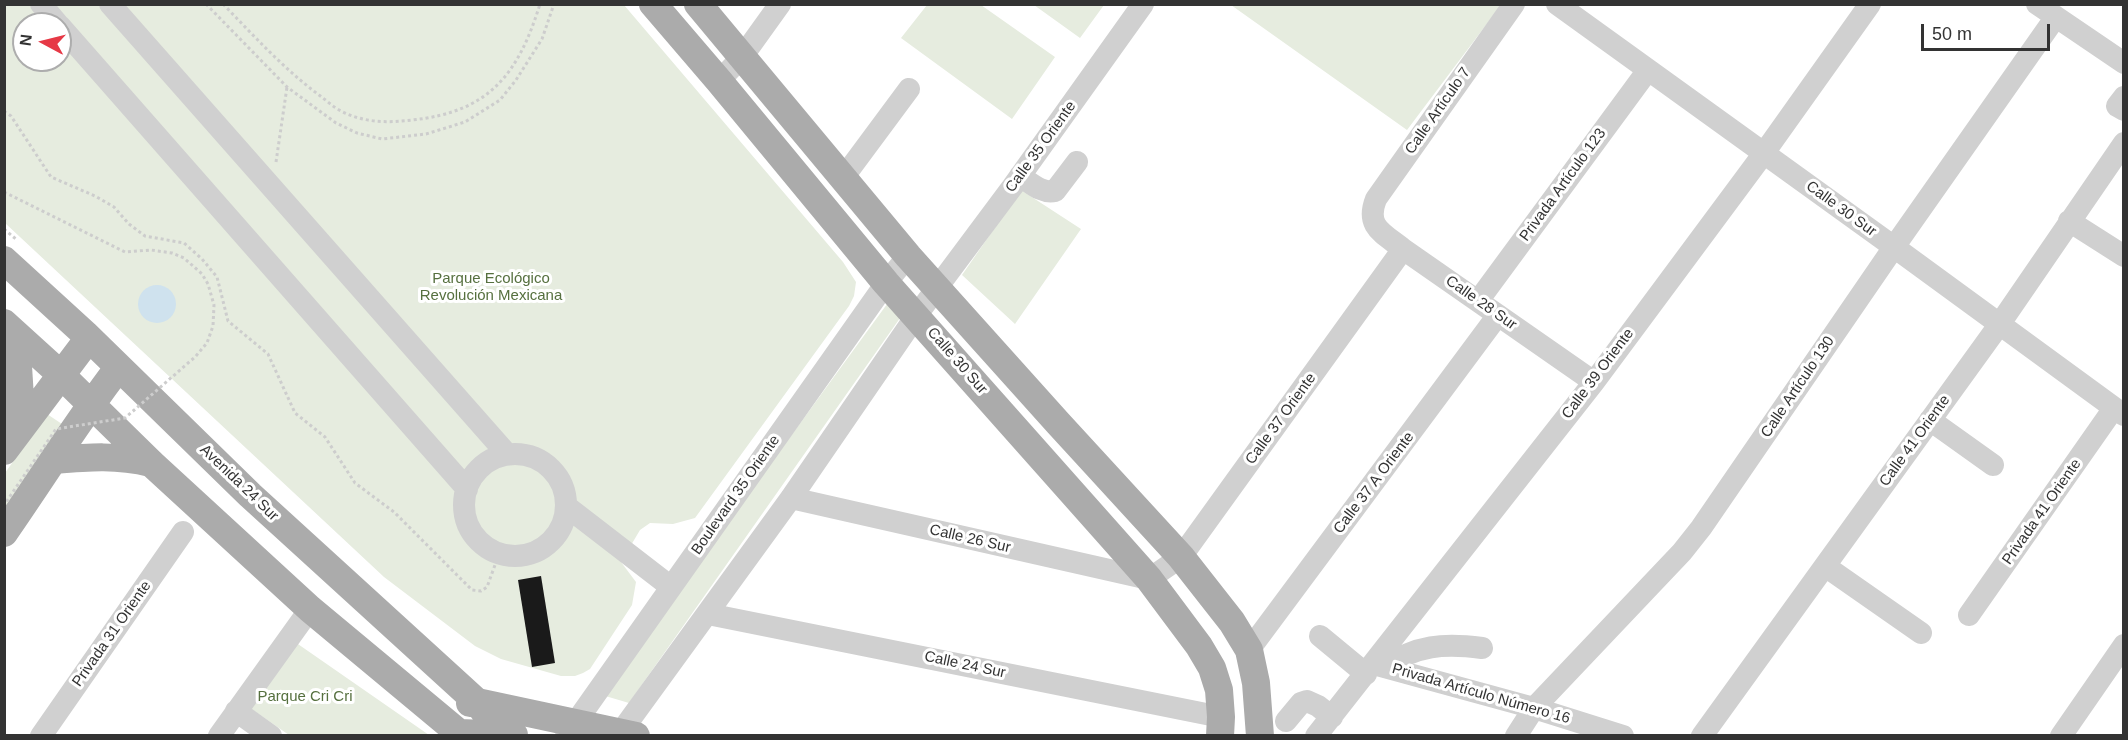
<!DOCTYPE html>
<html>
<head>
<meta charset="utf-8">
<style>
	body { margin:0 }
	#map { position:relative; width:2128px; height:740px; overflow:hidden; background:#fff; font-family:Arial,sans-serif }
	canvas { display:block }
	.frame { position:absolute; inset:0; border:6px solid #333; pointer-events:none }
	.north { position:absolute; left:12px; top:12px; width:60px; height:60px; box-sizing:border-box; background:#fff; border:2px solid #adadad; border-radius:50%; rotate:277deg; font-size:16px; font-weight:700; line-height:24px; text-align:center; color:#333 }
	.north::after { content:''; display:block; margin:auto; width:21px; height:27px; background:#e63946; clip-path:polygon(50% 0,100% 100%,50% 72%,0 100%) }
	.scale { position:absolute; left:1921px; top:24px; width:129px; height:27px; box-sizing:border-box; border:3px solid #333; border-top:0; padding-left:8px; font-size:18px; line-height:21px; white-space:nowrap; color:#333; -webkit-text-stroke:4px #fff; paint-order:stroke }
</style>
</head>
<body>
<div id="map">
<canvas width="2128" height="740"></canvas>
<div class="frame"></div>
<div class="north">N</div>
<div class="scale">50 m</div>
</div>
<script>
const c = document.querySelector('canvas').getContext('2d');
c.lineJoin = 'round';
function fill(path, color) { c.fillStyle = color; c.fill(path, 'evenodd'); }
function trace(path, color, width, dash) { c.strokeStyle = color; c.lineWidth = width; c.lineCap = dash ? 'butt' : 'round'; c.setLineDash(dash || []); c.stroke(path); }
function drawText(font, color, halo, rows, align = 'center') {
  c.font = font + ' Arial,sans-serif'; c.lineWidth = 6; c.setLineDash([]); c.textBaseline = 'middle'; c.strokeStyle = halo; c.fillStyle = color; for (const [text, x, y, turn = 0] of rows) {
    c.save(); c.translate(x, y); c.rotate((+turn || 0) * Math.PI / 180); c.textAlign = isNaN(turn) ? turn : align; if (halo) c.strokeText(text, 0, 0); c.fillText(text, 0, 0); c.restore();
  }
}
fill(new Path2D(`
	M 4,5 L 624,5 L 843,262 L 856,282 L 854,296 L 849,306 L 695,518 L 673,524 L 650,523 L 640,530 L 621,562 L 636,582 L 632,605 L 590,669 L 583,673 L 575,676 L 561,676 L 501,659 L 475,646 L 384,577 L 5,223 ZM 24,24 L 60,24 L 60,60 L 24,60 Z
	M 927,5 L 981,5 L 1055,57 L 1012,119 L 901,38 Z
	M 1034,5 L 1104,4 L 1104,5 L 1080,38 Z
	M 1231,5 L 1501,5 L 1407,130 Z
	M 1021,190 L 1081,229 L 1015,324 L 962,275 Z
	M 890,300 L 905,311 L 629,703 L 602,695 Z
	M 47,414 L 71,430 L 5,522 L 5,473 Z
	M 295,642 L 429,735 L 289,735 L 250,708 Z`), '#e6ecdf');
fill(new Path2D(`
	M138 304a19 19 0 1 1 38 0a19 19 0 1 1-38 0Z`), '#cfe2ee');
fill(new Path2D(`
	M 541,576 L 555,663 L 532,667 L 518,580 Z`), '#1a1a1a');
trace(new Path2D(`
	M 206,4 L 287,87 L 336,123 L 357,133 L 382,139 L 426,134 L 465,122 L 500,100 L 516,80 L 542,39 L 554,4
	M 223,4 C 254,36 283,68 319,95 C 326,100 333,107 341,111 C 364,123 388,123 412,120 C 489,112 518,75 540,4
	M 4,111 L 11,116 L 51,177 L 95,196 L 114,207 L 129,224 L 145,236 L 184,243 L 202,259 L 217,277 L 228,321 L 268,354 L 295,413 L 325,437 L 355,483 L 394,512 L 472,590 L 481,591 L 487,587 L 499,554
	M 276,162 L 287,87
	M 4,229 L 17,240`), '#cdcdcd', 3, [3, 3]);
trace(new Path2D(`
	M 41,4 L 58,24
	M 110,4 L 507,454
	M 1514,4 L 1376,199 C 1365,227 1383,233 1403,249 L 1594,382
	M 1557,4 L 1894,247 L 2124,415
	M 2037,4 L 2124,63
	M 60,26 L 467,489
	M 719,81 L 742,57 L 780,4
	M 2124,97 L 2117,106 L 2124,110
	M 1020,176 C 1031,183 1042,194 1055,191 L 1077,162
	M 843,178 L 909,89
	M 2069,221 L 2124,256
	M 1478,301 L 1648,70
	M 1930,420 L 1993,465
	M464 505a51 51 0 1 1 102 0a51 51 0 1 1-102 0Z
	M 791,498 L 1149,579 L 1181,557 L 1403,249
	M 566,506 L 671,587
	M 1825,566 L 1921,633
	M 708,614 L 1221,717
	M 1969,615 L 2114,408
	M 1320,636 L 1366,674
	M 1249,650 L 1498,315
	M 1373,664 L 1534,708 L 1623,736
	M 1385,667 C 1416,645 1444,643 1482,648
	M 236,711 L 271,736
	M 1286,721 L 1301,703 L 1307,701 L 1318,706 L 1332,717
	M 41,736 L 183,532
	M 219,736 L 310,609
	M 566,736 L 886,283 L 908,256
	M 618,736 L 791,498 L 916,316 L 1013,186 L 1143,4
	M 1316,736 L 1594,382 L 1764,153 L 1870,4
	M 1516,736 L 1534,708 L 1682,552 L 1701,528 L 1894,247 L 2055,18
	M 1702,736 L 1999,325 L 2124,143
	M 2061,736 L 2124,645`), '#d0d0d0', 22);
trace(new Path2D(`
	M 653,4 L 719,81 L 886,283 L 1149,579 L 1199,646 L 1212,668 L 1219,690 L 1221,717 L 1220,736
	M 698,4 L 908,256 L 1058,423 L 1181,557 L 1232,622 L 1249,650 L 1256,683 L 1260,736
	M 4,260 L 85,334 L 250,495 L 477,702 L 501,733
	M 4,323 L 58,372 L 151,463 L 310,609 L 459,733 L 514,735
	M 16,334 L 20,398 L 16,434
	M 4,451 L 89,338
	M 55,460 C 90,457 117,455 151,463
	M 4,533 C 43,477 78,420 119,367
	M 470,703 L 477,702 L 636,736`), '#ababab', 28);
trace(new Path2D(`
	M 4,192 L 125,252 L 151,250 L 172,253 L 184,258 L 202,274 L 208,284 L 214,305 L 213,326 L 207,343 L 195,357 L 125,418 L 56,429 L 4,505`), '#cdcdcd', 3, [3, 3]);
drawText('15px', '#333', '#fff', [
	["Calle Artículo 7",1438,111,-55],
	["Calle 35 Oriente",1041,147,-54],
	["Privada Artículo 123",1563,185,-54],
	["Calle 30 Sur",1841,209,36],
	["Calle 28 Sur",1481,303,35],
	["Calle 30 Sur",957,361,49],
	["Calle 39 Oriente",1598,374,-53],
	["Calle Artículo 130",1798,387,-56],
	["Calle 37 Oriente",1281,419,-54],
	["Calle 41 Oriente",1915,441,-54],
	["Avenida 24 Sur",239,483,44],
	["Calle 37 A Oriente",1374,483,-53],
	["Boulevard 35 Oriente",736,495,-55],
	["Privada 41 Oriente",2042,512,-55],
	["Calle 26 Sur",970,539,13],
	["Privada 31 Oriente",112,634,-55],
	["Calle 24 Sur",965,665,12],
	["Privada Artículo Número 16",1481,694,16]
]);
drawText('15px', '#56703f', '#fff', [
	["Parque Ecológico",491,279],
	["Revolución Mexicana",491,296],
	["Parque Cri Cri",305,697]
]);
</script>
</body>
</html>
